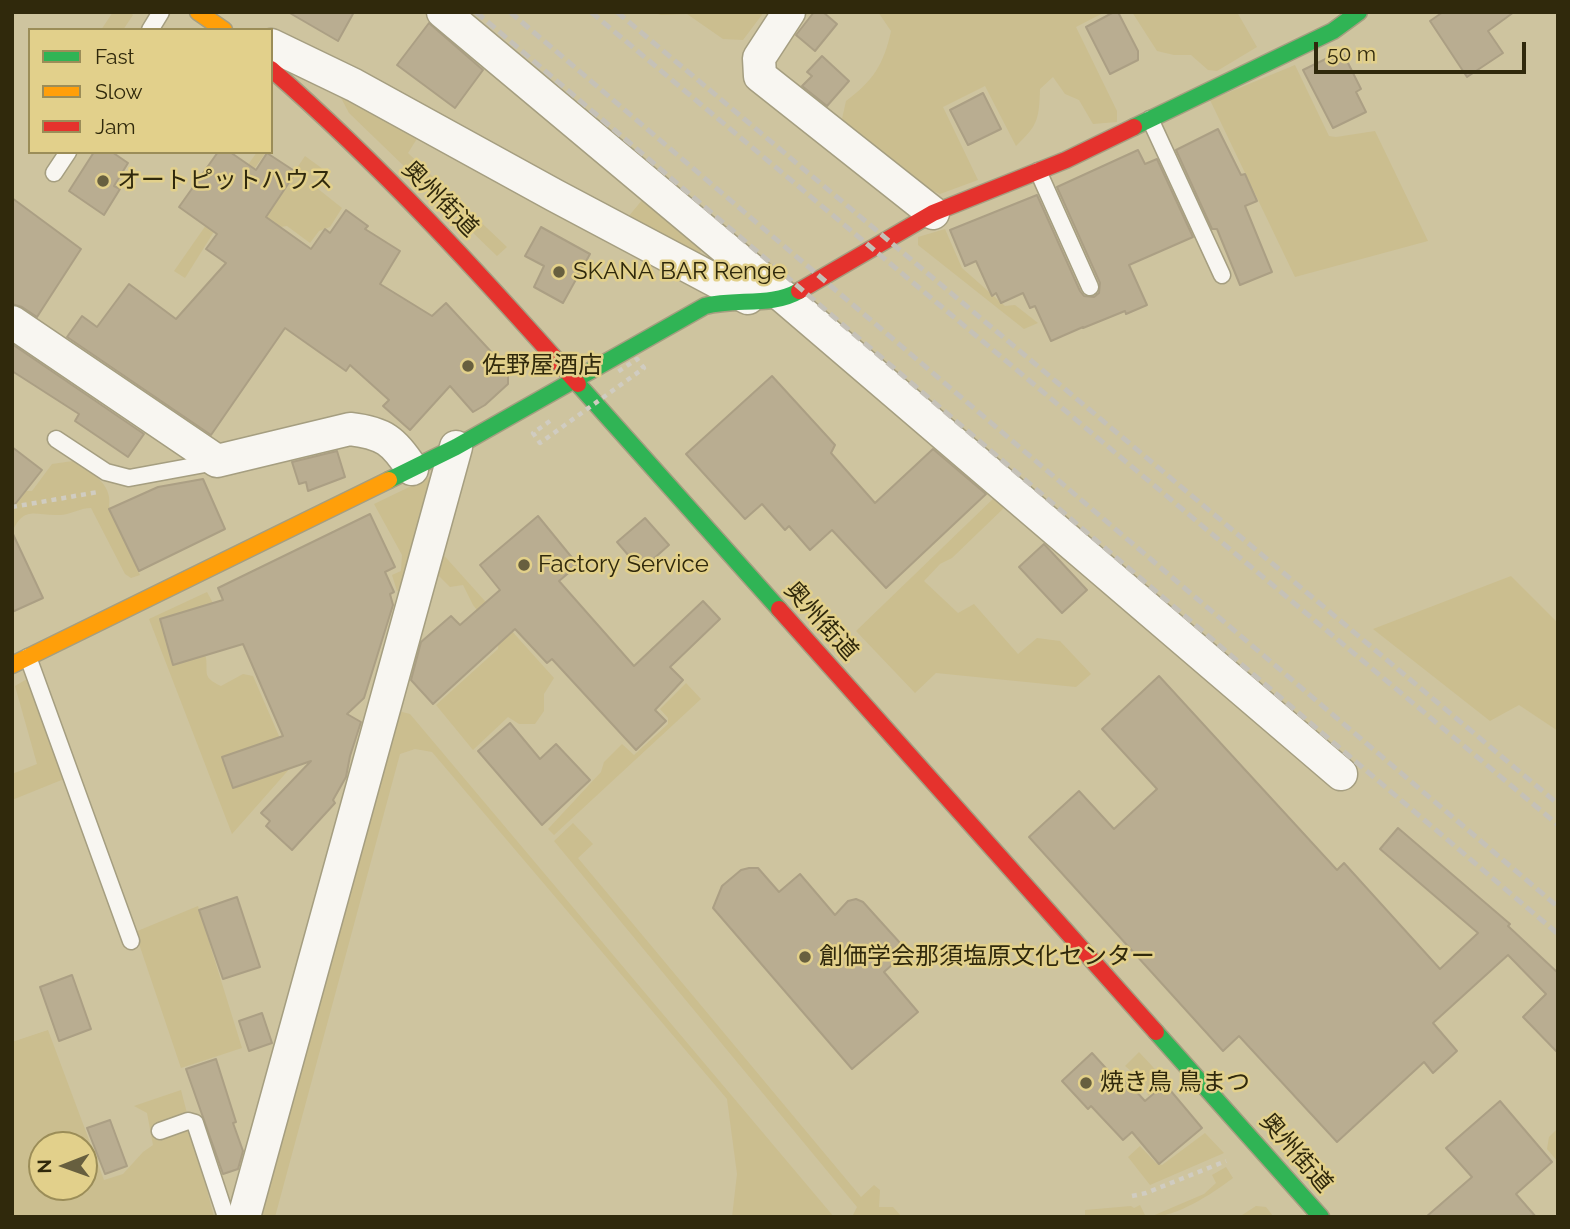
<!DOCTYPE html>
<html>
<head>
<meta charset="utf-8">
<style>
	body { margin:0 }
	#map { position:relative; width:1570px; height:1229px; overflow:hidden; background:#cec49f; font-family:Raleway,sans-serif }
	canvas { display:block }
	.frame { position:absolute; inset:0; border:14px solid #30290c; pointer-events:none }
	.legend { position:absolute; left:28px; top:28px; width:245px; height:126px; box-sizing:border-box; background:#e2d08b; border:2px solid #9b8d58; margin:0; padding:9px 12px; list-style:none; font-size:21px; color:#30290c }
	.legend li { display:flex; align-items:center; gap:14px; height:35px }
	.legend b { width:35px; border:2px solid #9b8d58 }
	.north { position:absolute; left:28px; top:1131px; width:70px; height:70px; box-sizing:border-box; background:#e2d08b; border:2px solid #9b8d58; border-radius:50%; rotate:269deg; font-size:19px; font-weight:700; line-height:28px; text-align:center; color:#30290c }
	.north::after { content:''; display:block; margin:auto; width:24px; height:32px; background:#675f3f; clip-path:polygon(50% 0,100% 100%,50% 72%,0 100%) }
	.scale { position:absolute; left:1314px; top:42px; width:212px; height:32px; box-sizing:border-box; border:4px solid #30290c; border-top:0; padding-left:9px; font-size:21px; line-height:24px; white-space:nowrap; color:#30290c; -webkit-text-stroke:5px #e2d08b; paint-order:stroke }
</style>
</head>
<body>
<div id="map">
<canvas width="1570" height="1229"></canvas>
<div class="frame"></div>
<ul class="legend">
<li><b style="height:9px;background:#30b455"></b>Fast</li>
<li><b style="height:9px;background:#ff9f0a"></b>Slow</li>
<li><b style="height:9px;background:#e5322d"></b>Jam</li>
</ul>
<div class="north">N</div>
<div class="scale">50 m</div>
</div>
<script>
const c = document.querySelector('canvas').getContext('2d');
c.lineJoin = 'round';
function fill(path, color) { c.fillStyle = color; c.fill(path, 'evenodd'); }
function trace(path, color, width, dash) { c.strokeStyle = color; c.lineWidth = width; c.lineCap = dash ? 'butt' : 'round'; c.setLineDash(dash || []); c.stroke(path); }
function drawText(font, color, halo, rows, align = 'center') {
  c.font = font + ' Raleway,"Noto Sans JP",sans-serif'; c.lineWidth = 5; c.setLineDash([]); c.textBaseline = 'middle'; c.strokeStyle = halo; c.fillStyle = color; for (const [text, x, y, turn = 0] of rows) {
    c.save(); c.translate(x, y); c.rotate((+turn || 0) * Math.PI / 180); c.textAlign = isNaN(turn) ? turn : align; if (halo) c.strokeText(text, 0, 0); c.fillText(text, 0, 0); c.restore();
  }
}
fill(new Path2D(`
	M 113,12 L 130,12 L 133,15 L 123,30 L 101,30 Z
	M 651,12 L 764,12 L 743,40 L 723,39 L 687,14 L 661,15 Z
	M 878,12 L 1105,12 L 1076,27 L 1117,111 L 1117,122 L 1093,124 L 1079,100 L 1065,94 L 1053,77 L 1040,89 C 1039,120 1038,125 1016,146 L 985,86 L 943,107 L 978,180 L 940,194 C 905,179 867,148 842,119 L 846,101 C 873,81 884,64 891,31 Z
	M 1132,12 L 1237,12 L 1257,47 L 1217,71 L 1208,70 L 1191,55 L 1174,55 L 1157,51 Z
	M 1295,65 L 1329,136 L 1336,137 L 1375,131 L 1428,241 L 1295,277 L 1210,100 Z
	M 344,94 L 418,137 L 408,153 L 507,247 L 497,256 L 349,113 L 340,96 Z
	M 257,152 L 266,152 L 232,201 L 259,225 L 305,156 L 327,172 L 317,188 L 342,208 L 330,227 L 319,231 L 310,243 L 287,226 L 274,228 L 215,230 L 185,278 L 174,271 Z
	M 648,193 L 693,231 L 701,251 L 696,260 L 628,217 Z
	M 945,229 L 962,268 L 1005,306 L 1015,305 L 1038,323 L 1024,329 L 918,245 L 918,237 Z
	M 73,461 C 89,471 113,483 109,506 L 140,575 L 131,578 L 125,574 L 91,508 C 80,508 70,515 59,515 C 34,516 25,505 12,532 L 12,488 L 17,491 L 32,491 L 52,464 Z
	M 430,477 L 436,487 L 406,587 L 397,591 L 392,575 L 401,571 L 402,555 L 374,504 Z
	M 997,495 L 1007,505 L 952,558 L 940,564 L 924,581 L 958,613 L 974,604 L 1018,654 L 1037,638 L 1060,641 L 1091,674 L 1076,687 L 936,673 L 915,693 L 856,631 Z
	M 440,551 L 554,678 L 544,694 L 544,711 L 535,724 L 519,724 L 508,717 L 473,750 L 436,705 L 498,649 L 499,638 L 473,605 L 463,585 L 450,587 L 435,572 Z
	M 1511,576 L 1558,623 L 1558,731 L 1519,705 L 1490,721 L 1373,629 Z
	M 207,592 L 221,618 L 198,636 C 200,643 205,651 206,658 C 208,674 202,677 221,686 L 243,674 L 253,676 L 292,766 L 232,834 L 149,619 Z
	M 27,679 L 64,779 L 12,800 L 12,774 L 37,764 L 15,686 Z
	M 686,683 L 701,699 L 554,835 L 548,829 L 601,772 L 604,762 L 622,744 L 634,755 L 668,724 L 668,718 L 660,709 Z
	M 391,709 L 410,714 L 834,1217 L 732,1217 L 737,1174 L 727,1099 L 432,752 L 415,749 L 400,754 L 275,1217 L 252,1217 Z
	M 573,823 L 593,844 L 578,858 L 861,1197 L 874,1185 L 880,1190 L 879,1207 L 893,1207 L 902,1217 L 852,1217 L 857,1207 L 554,841 Z
	M 198,906 L 242,1048 L 181,1068 L 135,932 Z
	M 48,1030 L 104,1180 L 123,1174 L 143,1152 L 153,1145 L 147,1113 L 134,1106 L 181,1090 L 214,1217 L 12,1217 L 12,1042 ZM 42,1145 L 84,1145 L 84,1187 L 42,1187 Z
	M 1139,1052 L 1166,1081 L 1148,1096 L 1144,1076 L 1139,1071 L 1131,1071 L 1125,1066 Z
	M 1558,1128 L 1558,1162 L 1547,1149 L 1549,1137 Z
	M 1205,1133 L 1224,1153 L 1150,1185 L 1128,1157 L 1140,1146 L 1156,1163 L 1162,1165 Z
	M 1226,1167 L 1233,1178 C 1212,1194 1177,1217 1150,1217 L 1204,1194 L 1216,1183 L 1212,1175 Z
	M 1140,1205 L 1146,1217 L 1085,1217 L 1085,1210 L 1131,1206 L 1134,1208 Z
	M 1256,1206 L 1266,1207 L 1273,1216 L 1239,1217 Z`), '#cbbe8f');
const building = new Path2D(`
	M 288,12 L 354,12 L 338,41 Z
	M 814,12 L 823,12 L 837,24 L 815,51 L 796,35 Z
	M 1114,12 L 1118,12 L 1138,51 L 1138,60 L 1110,74 L 1086,27 Z
	M 1443,12 L 1514,12 L 1488,31 L 1503,53 L 1467,77 L 1430,21 Z
	M 429,23 L 483,70 L 455,108 L 397,65 Z
	M 1342,51 L 1361,89 L 1356,92 L 1366,112 L 1333,128 L 1303,70 Z
	M 822,56 L 849,81 L 827,106 L 802,86 L 812,76 L 807,72 Z
	M 983,93 L 1001,129 L 968,145 L 950,110 Z
	M 1218,129 L 1241,175 L 1245,174 L 1257,201 L 1245,206 L 1272,272 L 1240,285 L 1217,229 L 1212,229 L 1176,150 Z
	M 1138,150 L 1145,164 L 1157,159 L 1193,237 L 1129,265 L 1147,305 L 1126,314 L 1125,311 L 1083,328 L 1083,327 L 1051,341 L 1035,306 L 1030,308 L 1023,293 L 1001,303 L 996,293 L 992,296 L 976,261 L 965,266 L 950,230 L 1037,195 L 1080,291 L 1084,296 L 1094,297 L 1099,293 L 1100,283 L 1057,187 Z
	M 94,152 L 112,152 L 128,163 L 114,186 L 120,189 L 104,215 L 69,191 Z
	M 218,152 L 230,152 L 256,170 L 267,153 L 296,172 L 266,217 L 311,249 L 325,229 L 330,233 L 346,210 L 368,226 L 365,229 L 400,251 L 380,284 L 432,316 L 446,303 L 508,370 L 508,384 L 485,405 L 473,412 L 450,386 L 410,430 L 383,406 L 389,400 L 350,365 L 346,371 L 285,328 L 211,435 L 67,337 L 82,316 L 97,327 L 129,284 L 176,319 L 226,263 L 206,249 L 217,234 L 179,207 Z
	M 12,198 L 81,249 L 37,317 L 22,307 L 12,304 Z
	M 541,227 L 590,254 L 563,303 L 534,287 L 544,266 L 525,256 Z
	M 12,344 L 144,434 L 128,457 L 75,421 L 79,414 L 12,371 Z
	M 772,376 L 835,445 L 831,453 L 875,503 L 933,449 L 986,494 L 886,588 L 832,530 L 810,550 L 789,526 L 785,530 L 762,504 L 745,519 L 686,454 Z
	M 12,447 L 42,470 L 12,508 Z
	M 337,451 L 345,477 L 308,491 L 306,482 L 299,484 L 292,462 Z
	M 203,479 L 225,529 L 139,571 L 109,509 L 158,487 Z
	M 370,514 L 395,567 L 385,572 L 394,592 L 390,594 L 393,605 L 364,698 L 347,714 L 361,722 L 350,756 L 346,777 L 333,800 L 335,803 L 292,850 L 266,826 L 270,821 L 261,813 L 311,761 L 233,788 L 222,757 L 283,736 L 243,644 L 173,665 L 160,619 L 223,600 L 218,588 Z
	M 538,516 L 578,565 L 559,581 L 634,666 L 703,601 L 720,619 L 670,667 L 683,680 L 655,710 L 666,721 L 636,750 L 552,659 L 547,663 L 515,629 L 433,704 L 411,680 L 421,642 L 451,616 L 460,625 L 500,590 L 480,565 Z
	M 645,518 L 669,545 L 641,570 L 617,542 Z
	M 12,532 L 43,598 L 12,612 Z
	M 1044,544 L 1087,590 L 1062,613 L 1019,567 Z
	M 1159,676 L 1337,870 L 1344,863 L 1440,969 L 1478,933 L 1380,849 L 1398,828 L 1510,924 L 1508,926 L 1558,973 L 1558,1053 L 1523,1017 L 1546,994 L 1508,955 L 1433,1023 L 1457,1051 L 1433,1073 L 1424,1062 L 1337,1142 L 1239,1036 L 1223,1051 L 1029,837 L 1079,791 L 1114,829 L 1157,789 L 1102,729 Z
	M 510,723 L 540,759 L 556,744 L 590,780 L 542,825 L 478,751 Z
	M 749,868 L 758,868 L 779,892 L 800,874 L 835,915 L 848,901 L 856,899 L 863,902 L 901,944 L 904,954 L 884,972 L 918,1012 L 852,1069 L 713,908 L 722,886 L 741,870 Z
	M 237,897 L 260,967 L 223,979 L 199,910 Z
	M 72,975 L 91,1029 L 59,1041 L 40,987 Z
	M 262,1013 L 272,1043 L 249,1051 L 239,1021 Z
	M 1092,1053 L 1114,1077 L 1119,1073 L 1145,1101 L 1165,1084 L 1202,1128 L 1159,1164 L 1132,1132 L 1123,1140 L 1091,1106 L 1088,1109 L 1062,1081 Z
	M 216,1059 L 236,1122 L 233,1123 L 243,1151 L 238,1169 L 223,1174 L 186,1069 Z
	M 1500,1101 L 1552,1162 L 1516,1194 L 1536,1217 L 1426,1217 L 1472,1177 L 1446,1148 Z
	M 110,1120 L 127,1166 L 105,1174 L 87,1128 Z`);
fill(building, '#b9ad91');
trace(building, '#ab9f84', 2);
const lane = new Path2D(`
	M 150,30 L 161,12
	M 1150,119 L 1222,275
	M 1038,171 L 1090,287
	M 54,173 L 68,152
	M 56,439 L 106,472 L 129,478 L 216,462
	M 28,657 L 131,941
	M 160,1131 L 188,1121 L 195,1123 L 226,1217`);
const street = new Path2D(`
	M 443,12 L 786,299 L 1341,774
	M 789,12 L 759,58 L 760,76 L 933,213
	M 271,45 L 354,85 L 554,195 L 748,298
	M 12,322 L 217,461 L 350,429 C 384,433 394,441 412,469
	M 244,1217 L 456,447`);
const fast = new Path2D(`
	M 1134,127 L 1333,31 L 1359,12
	M 578,384 L 779,609
	M 389,480 L 456,447 L 705,306 C 736,298 772,307 799,291
	M 1156,1032 L 1321,1217`);
const slow = new Path2D(`
	M 198,12 L 224,30
	M 12,665 L 389,480`);
const jam = new Path2D(`
	M 271,69 C 382,166 480,274 578,384
	M 799,291 L 933,213 L 1066,160 L 1134,127
	M 779,609 L 1156,1032`);
trace(lane, '#a59e80', 19);
trace(street, '#a59e80', 35);
trace(fast, '#a59e80', 19);
trace(slow, '#a59e80', 19);
trace(jam, '#a59e80', 19);
trace(new Path2D(`
	M 12,507 L 98,492
	M 1132,1196 L 1146,1193 L 1226,1161`), '#d0ccc1', 4.5, [5, 5]);
trace(lane, '#f8f6f1', 16);
trace(street, '#f8f6f1', 32);
trace(fast, '#30b455', 16);
trace(slow, '#ff9f0a', 16);
trace(jam, '#e5322d', 16);
trace(new Path2D(`
	M 476,12 L 1558,934
	M 510,12 L 1558,907
	M 591,12 L 1558,825
	M 617,12 L 1558,804`), '#c5c1b7', 5, [10, 5]);
trace(new Path2D(`
	M 550,421 L 533,433 L 540,443 L 644,368 L 637,359 L 616,373`), '#d0ccc1', 4.5, [5, 5]);
for (const [x, y, r, color] of [
	[103,181,7,"#675f3f"],
	[559,272,7,"#675f3f"],
	[468,366,7,"#675f3f"],
	[524,565,7,"#675f3f"],
	[805,957,7,"#675f3f"],
	[1086,1083,7,"#675f3f"]
]) { const dot = new Path2D(); dot.arc(x, y, r, 0, 2 * Math.PI); c.fillStyle = color; c.fill(dot); trace(dot, '#e2d08b', 2.5); }
drawText('24px', '#30290c', '#e2d08b', [
	["オートピットハウス",117,181],
	["SKANA BAR Renge",573,272],
	["佐野屋酒店",482,366],
	["Factory Service",538,565],
	["創価学会那須塩原文化センター",819,957],
	["焼き鳥 鳥まつ",1100,1083]
], 'left');
drawText('24px', '#30290c', '#e2d08b', [
	["奥州街道",440,199,45],
	["奥州街道",821,621,48],
	["奥州街道",1296,1153,49]
]);
</script>
</body>
</html>
